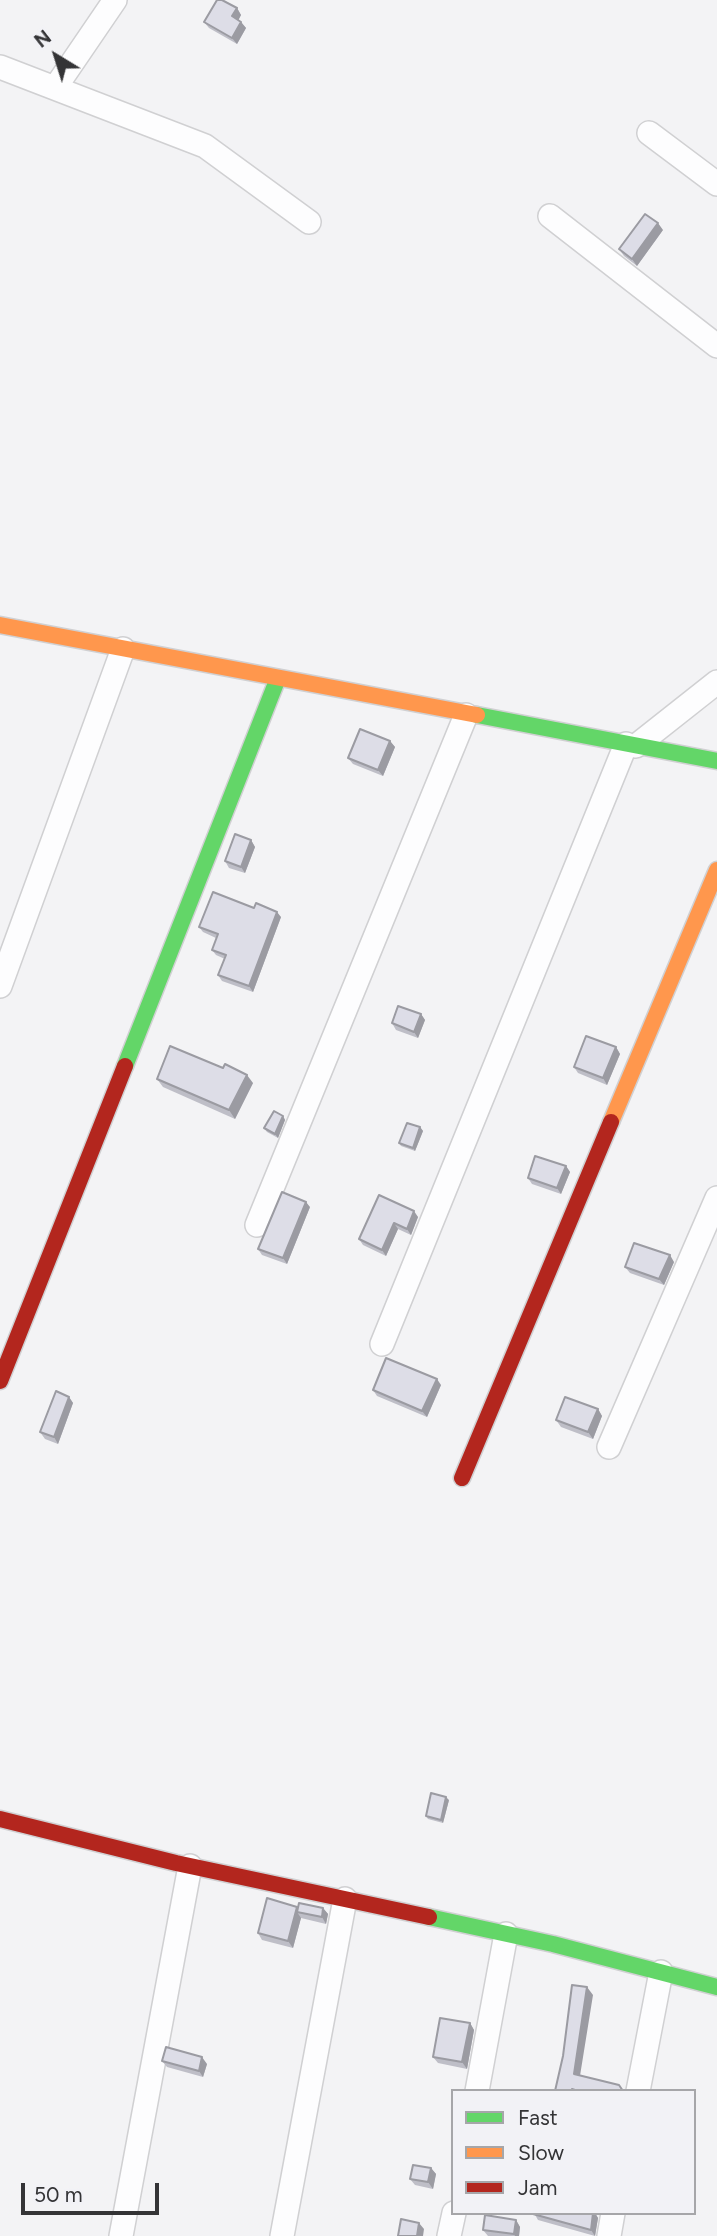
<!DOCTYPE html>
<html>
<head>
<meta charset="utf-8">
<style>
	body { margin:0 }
	#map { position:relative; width:717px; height:2236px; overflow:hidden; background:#f3f3f5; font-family:Figtree,sans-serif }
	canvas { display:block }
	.legend { position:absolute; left:451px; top:2089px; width:245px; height:126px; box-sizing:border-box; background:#f2f2f6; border:2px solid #a6a6a9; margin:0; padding:9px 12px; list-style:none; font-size:21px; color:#343436 }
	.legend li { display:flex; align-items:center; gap:14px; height:35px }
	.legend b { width:35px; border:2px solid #a6a6a9 }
	.north { position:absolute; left:21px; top:21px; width:70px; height:70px; -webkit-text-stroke:5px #f2f2f6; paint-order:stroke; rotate:322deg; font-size:19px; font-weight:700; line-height:28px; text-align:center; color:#343436 }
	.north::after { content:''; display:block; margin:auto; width:24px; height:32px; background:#343436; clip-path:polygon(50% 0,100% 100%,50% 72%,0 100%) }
	.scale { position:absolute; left:21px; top:2183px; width:138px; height:32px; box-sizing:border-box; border:4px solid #343436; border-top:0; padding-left:9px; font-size:21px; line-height:24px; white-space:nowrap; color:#343436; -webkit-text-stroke:5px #f2f2f6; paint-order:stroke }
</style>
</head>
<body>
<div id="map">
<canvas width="717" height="2236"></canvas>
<ul class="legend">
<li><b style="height:9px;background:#63d668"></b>Fast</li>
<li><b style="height:9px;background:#ff974d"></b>Slow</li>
<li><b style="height:9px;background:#b3261e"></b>Jam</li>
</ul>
<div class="north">N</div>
<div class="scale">50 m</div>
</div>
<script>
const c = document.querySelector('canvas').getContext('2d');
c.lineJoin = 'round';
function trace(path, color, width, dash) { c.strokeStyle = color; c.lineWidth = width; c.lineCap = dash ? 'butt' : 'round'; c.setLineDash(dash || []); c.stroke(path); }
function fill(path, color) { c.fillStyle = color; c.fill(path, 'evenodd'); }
const street = new Path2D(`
	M 0,67 L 205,146 L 309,222
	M 55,88 L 115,0
	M 649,133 L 717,184
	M 550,216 L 717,346
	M 636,746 L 717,682
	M 0,986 L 123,649
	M 257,1225 L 466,715
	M 382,1344 L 626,744
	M 609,1447 L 717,1198
	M 477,2091 L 506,1934
	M 638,2091 L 661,1972
	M 121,2236 L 190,1866
	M 282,2236 L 345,1899
	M 449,2236 L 454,2213
	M 609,2236 L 613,2213`);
const fast = new Path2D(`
	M 477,715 L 717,761
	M 125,1066 L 278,678
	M 429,1917 L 553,1944 L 717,1987`);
const slow = new Path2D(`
	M 0,625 L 477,715
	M 611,1122 L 717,870`);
const jam = new Path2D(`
	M 0,1381 L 125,1066
	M 462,1478 L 611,1122
	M 0,1819 L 176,1863 L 429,1917`);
trace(street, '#d0d0d2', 26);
trace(fast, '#d0d0d2', 19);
trace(slow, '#d0d0d2', 19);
trace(jam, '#d0d0d2', 19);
trace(street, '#fdfdfe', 23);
trace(fast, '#63d668', 16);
trace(slow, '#ff974d', 16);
trace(jam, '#b3261e', 16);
fill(new Path2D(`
	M 237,8 L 241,15 L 238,20 L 241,22 L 246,28 L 237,44 L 209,28 L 204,22 Z
	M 663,230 L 637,266 L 624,256 L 619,249 Z
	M 390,741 L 395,747 L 383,776 L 353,764 L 348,758 Z
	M 251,840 L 255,847 L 245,873 L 229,868 L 225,861 Z
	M 254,908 L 281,917 L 253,992 L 222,981 L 218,975 L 225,959 L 216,955 L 212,950 L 216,938 L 203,932 L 199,927 Z
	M 421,1014 L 425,1020 L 418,1038 L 396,1030 L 392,1023 Z
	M 616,1047 L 620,1054 L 607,1085 L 578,1073 L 574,1067 Z
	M 157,1079 L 253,1083 L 235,1119 L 163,1087 Z
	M 283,1116 L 285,1120 L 278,1138 L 267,1132 L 264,1128 Z
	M 420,1127 L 423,1131 L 415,1151 L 401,1146 L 399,1143 Z
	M 566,1166 L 570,1172 L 561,1194 L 532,1184 L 528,1178 Z
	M 379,1195 L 418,1217 L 411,1235 L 398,1229 L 386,1256 L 363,1245 L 359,1239 Z
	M 310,1207 L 287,1264 L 262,1255 L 258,1249 Z
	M 674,1262 L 664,1285 L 630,1273 L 625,1267 Z
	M 441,1385 L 427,1417 L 377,1396 L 373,1390 Z
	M 69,1397 L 73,1403 L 58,1444 L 45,1439 L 40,1432 Z
	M 598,1409 L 602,1416 L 593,1439 L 561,1427 L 556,1420 Z
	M 449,1800 L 443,1823 L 428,1819 L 426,1816 Z
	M 297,1907 L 323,1908 L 328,1914 L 326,1924 L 301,1918 L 293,1948 L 262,1940 L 258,1933 Z
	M 470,2023 L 474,2030 L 467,2069 L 438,2063 L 433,2057 Z
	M 162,2061 L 207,2064 L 203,2077 L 167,2067 Z
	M 431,2168 L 436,2174 L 433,2189 L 415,2185 L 410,2179 Z
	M 534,2213 L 595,2213 L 598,2218 L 595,2236 L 538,2220 Z
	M 516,2220 L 520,2227 L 519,2236 L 488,2236 L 483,2230 Z`), '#bebec7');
fill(new Path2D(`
	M 237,8 L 241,15 L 237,23 L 232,16 Z
	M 241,22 L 246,28 L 237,44 L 232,38 Z
	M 658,223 L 663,230 L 637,266 L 632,259 Z
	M 390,741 L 395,747 L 383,776 L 378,770 Z
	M 251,840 L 255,847 L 245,873 L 241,867 Z
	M 277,912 L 281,917 L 253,992 L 249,986 Z
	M 421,1014 L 425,1020 L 418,1038 L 414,1032 Z
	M 616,1047 L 620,1054 L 607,1085 L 603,1078 Z
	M 247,1075 L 253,1083 L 235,1119 L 229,1110 Z
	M 283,1116 L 285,1120 L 278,1138 L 275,1134 Z
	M 420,1127 L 423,1131 L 415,1151 L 413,1148 Z
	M 566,1166 L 570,1172 L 561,1194 L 557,1188 Z
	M 306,1202 L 310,1207 L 287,1264 L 283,1258 Z
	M 414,1211 L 418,1217 L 411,1235 L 407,1229 Z
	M 394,1223 L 398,1229 L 386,1256 L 382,1250 Z
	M 670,1255 L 674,1262 L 664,1285 L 659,1279 Z
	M 437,1379 L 441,1385 L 427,1417 L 422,1411 Z
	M 69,1397 L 73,1403 L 58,1444 L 54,1437 Z
	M 598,1409 L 602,1416 L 593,1439 L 588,1432 Z
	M 446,1797 L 449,1800 L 443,1823 L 441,1820 Z
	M 297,1907 L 297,1912 L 301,1918 L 293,1948 L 288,1941 Z
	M 323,1908 L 328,1914 L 326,1924 L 322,1917 Z
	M 587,1987 L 593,1995 L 579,2082 L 574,2074 Z
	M 470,2023 L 474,2030 L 467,2069 L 462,2062 Z
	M 202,2057 L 207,2064 L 203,2077 L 199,2071 Z
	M 431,2168 L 436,2174 L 433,2189 L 428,2182 Z
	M 593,2213 L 595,2213 L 598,2218 L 595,2236 L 591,2230 Z
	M 516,2220 L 520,2227 L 519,2236 L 515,2236 L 514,2234 Z
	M 419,2223 L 424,2229 L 423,2236 L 417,2236 Z`), '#9b9ba2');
const building = new Path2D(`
	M 217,0 L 222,0 L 237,8 L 232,16 L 241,22 L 232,38 L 204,22 Z
	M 645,214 L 658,223 L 632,259 L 619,249 Z
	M 360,729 L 390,741 L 378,770 L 348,758 Z
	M 235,834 L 251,840 L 241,867 L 225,861 Z
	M 213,892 L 254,908 L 256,903 L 277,912 L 249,986 L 218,975 L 226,955 L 212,950 L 218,934 L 199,927 Z
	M 398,1006 L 421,1014 L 414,1032 L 392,1023 Z
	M 586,1036 L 616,1047 L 603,1078 L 574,1067 Z
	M 170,1046 L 223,1068 L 225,1064 L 247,1075 L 229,1110 L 157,1079 Z
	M 274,1111 L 283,1116 L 275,1134 L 264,1128 Z
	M 407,1123 L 420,1127 L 413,1148 L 399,1143 Z
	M 535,1156 L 566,1166 L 557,1188 L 528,1178 Z
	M 282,1192 L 306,1202 L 283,1258 L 258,1249 Z
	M 379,1195 L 414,1211 L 407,1229 L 394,1223 L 382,1250 L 359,1239 Z
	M 634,1243 L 670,1255 L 659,1279 L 625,1267 Z
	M 386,1358 L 437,1379 L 422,1411 L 373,1390 Z
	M 56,1391 L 69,1397 L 54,1437 L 40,1432 Z
	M 565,1397 L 598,1409 L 588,1432 L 556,1420 Z
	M 431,1793 L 446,1797 L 441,1820 L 426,1816 Z
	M 267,1898 L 297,1907 L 288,1941 L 258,1933 Z
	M 299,1903 L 323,1908 L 322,1917 L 297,1912 Z
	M 572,1985 L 587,1987 L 574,2074 L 619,2085 L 623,2091 L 578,2091 L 572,2089 L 571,2091 L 555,2091 L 563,2056 Z
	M 440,2018 L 470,2023 L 462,2062 L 433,2057 Z
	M 166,2047 L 202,2057 L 199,2071 L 162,2061 Z
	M 413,2165 L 431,2168 L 428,2182 L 410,2179 Z
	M 534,2213 L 593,2213 L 591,2230 L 533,2214 Z
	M 485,2215 L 516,2220 L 514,2234 L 483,2230 Z
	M 401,2219 L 419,2223 L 417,2236 L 398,2236 Z`);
fill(building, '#dddde7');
trace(building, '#9b9ba2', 2);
</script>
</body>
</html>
